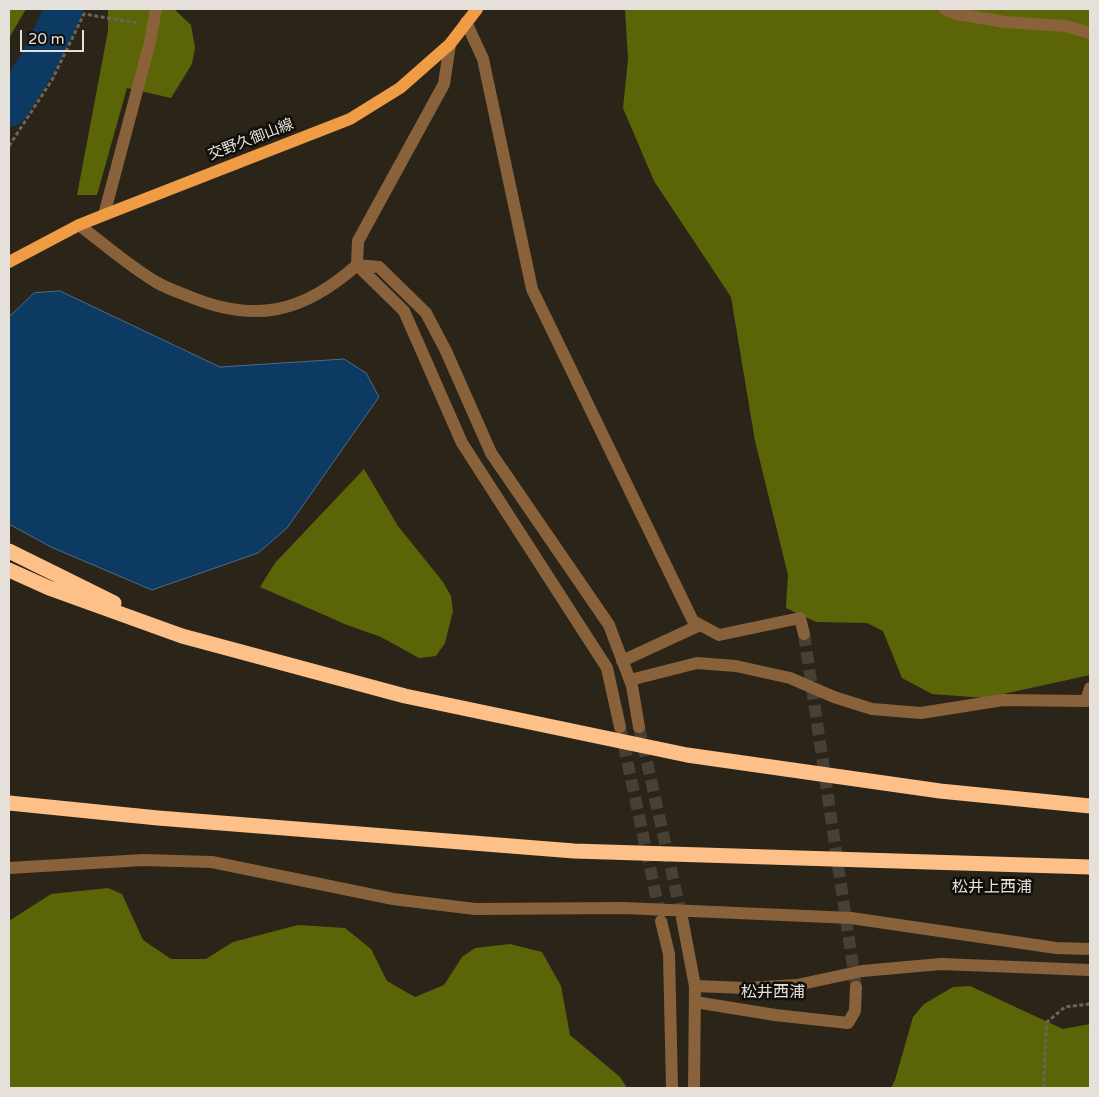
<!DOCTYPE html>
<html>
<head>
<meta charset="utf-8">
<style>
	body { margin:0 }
	#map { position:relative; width:1099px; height:1097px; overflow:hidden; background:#2b2418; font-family:"Varela Round",sans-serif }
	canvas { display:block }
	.frame { position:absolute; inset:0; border:10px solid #e5e0d9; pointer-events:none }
	.scale { position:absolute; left:20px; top:30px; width:64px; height:22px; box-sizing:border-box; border:2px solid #e5e0d9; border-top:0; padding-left:6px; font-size:15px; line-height:18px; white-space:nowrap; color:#e5e0d9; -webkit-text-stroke:4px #110d09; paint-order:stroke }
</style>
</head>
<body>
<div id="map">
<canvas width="1099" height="1097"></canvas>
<div class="frame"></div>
<div class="scale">20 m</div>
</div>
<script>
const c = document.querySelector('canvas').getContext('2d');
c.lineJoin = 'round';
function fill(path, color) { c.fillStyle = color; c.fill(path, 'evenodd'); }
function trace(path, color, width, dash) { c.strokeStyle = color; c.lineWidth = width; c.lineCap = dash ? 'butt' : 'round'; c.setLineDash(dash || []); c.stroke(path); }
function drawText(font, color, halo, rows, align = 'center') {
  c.font = font + ' "Varela Round","Noto Sans JP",sans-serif'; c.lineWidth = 5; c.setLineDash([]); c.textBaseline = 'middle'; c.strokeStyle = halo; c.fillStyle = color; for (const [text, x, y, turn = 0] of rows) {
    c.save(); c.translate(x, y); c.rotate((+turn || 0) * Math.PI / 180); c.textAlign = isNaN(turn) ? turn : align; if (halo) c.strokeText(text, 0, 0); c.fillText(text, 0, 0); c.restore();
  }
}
fill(new Path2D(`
	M 9,9 L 26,9 L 9,38 Z
	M 108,9 L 174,9 L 191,25 L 195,48 L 192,64 L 171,98 L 127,88 L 97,195 L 77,195 L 108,31 Z
	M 625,9 L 1090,9 L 1090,675 L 985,698 L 932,694 L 902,678 L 883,631 L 867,623 L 816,622 L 786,608 L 788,575 L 755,441 L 731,297 L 654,181 L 623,108 L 628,59 Z
	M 364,469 L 398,526 L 443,582 L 451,596 L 453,611 L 445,643 L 436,656 L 419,658 L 381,637 L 347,625 L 260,587 L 275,563 Z
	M 108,888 L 122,894 L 143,940 L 171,959 L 206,959 L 233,942 L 298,925 L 345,928 L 371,949 L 387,981 L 415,997 L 444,985 L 462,957 L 475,948 L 510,944 L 542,952 L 561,986 L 570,1035 L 620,1077 L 627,1088 L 9,1088 L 9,921 L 51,894 Z
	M 970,986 L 1063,1029 L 1090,1024 L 1090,1088 L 891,1088 L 895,1080 L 913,1017 L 924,1004 L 953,987 Z`), '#5b6507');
const water = new Path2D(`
	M 60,291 L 220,367 L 344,359 L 366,373 L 379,397 L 287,528 L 258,553 L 152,590 L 51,547 L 9,524 L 9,317 L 34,293 Z`);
fill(water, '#0c3a62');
trace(water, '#4d6c86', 1);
trace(new Path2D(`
	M 9,108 L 40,60 L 64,9`), '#0c3a62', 38);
trace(new Path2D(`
	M 804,634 L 856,987
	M 620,727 L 661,919
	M 639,727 L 682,918`), '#474035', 12, [12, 6]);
trace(new Path2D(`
	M 9,146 L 52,80 L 84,14 L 138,23
	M 1044,1088 L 1045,1048 L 1047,1022 L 1065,1007 L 1090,1004`), '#6b645a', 3, [4, 2.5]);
trace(new Path2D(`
	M 945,9 L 957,14 L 1005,22 L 1066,26 L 1090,33
	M 466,22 L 483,59 L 532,289 L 693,621 L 719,635 L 800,618 L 804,634
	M 450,44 L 444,84 L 358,241 L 357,265 L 404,311 L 462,443 L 607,668 L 620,727
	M 104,215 L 150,42 L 156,9
	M 79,225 C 104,244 129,266 156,282 C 166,288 178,292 188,296 C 255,324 303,313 357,265 L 379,267 L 426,313 L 446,351 L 491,453 L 609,625 L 632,686 L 639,727
	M 622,661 L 700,625
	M 630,680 L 697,663 L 736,666 L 790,678 L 834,697 L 872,709 L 921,713 L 1003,700 L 1086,701 L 1090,688
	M 9,868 L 143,860 L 212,862 L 393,899 L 475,909 L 624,908 L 851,918 L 1056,948 L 1090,949
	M 682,918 L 695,986 L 694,1088
	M 661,921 L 669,954 L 672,1088
	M 695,986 L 745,988 L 797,985 L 862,971 L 941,964 L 1090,970
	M 695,1002 L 775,1015 L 848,1023 L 855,1011 L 856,987`), '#89623b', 12);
trace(new Path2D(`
	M 9,262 L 79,225 L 104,215 L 350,119 L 400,88 L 450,44 L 477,9`), '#ef9c44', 12);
trace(new Path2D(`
	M 9,551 L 114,603
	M 9,570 L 49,588 L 182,636 L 405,696 L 687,755 L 940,791 L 1090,806
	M 9,803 L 158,818 L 574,851 L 1090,867`), '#fcc088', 15);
drawText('15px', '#e5e0d9', '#110d09', [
	["交野久御山線",251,140,-21]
]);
drawText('16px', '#e5e0d9', '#110d09', [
	["松井上西浦",992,888],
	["松井西浦",773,993]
]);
</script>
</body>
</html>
